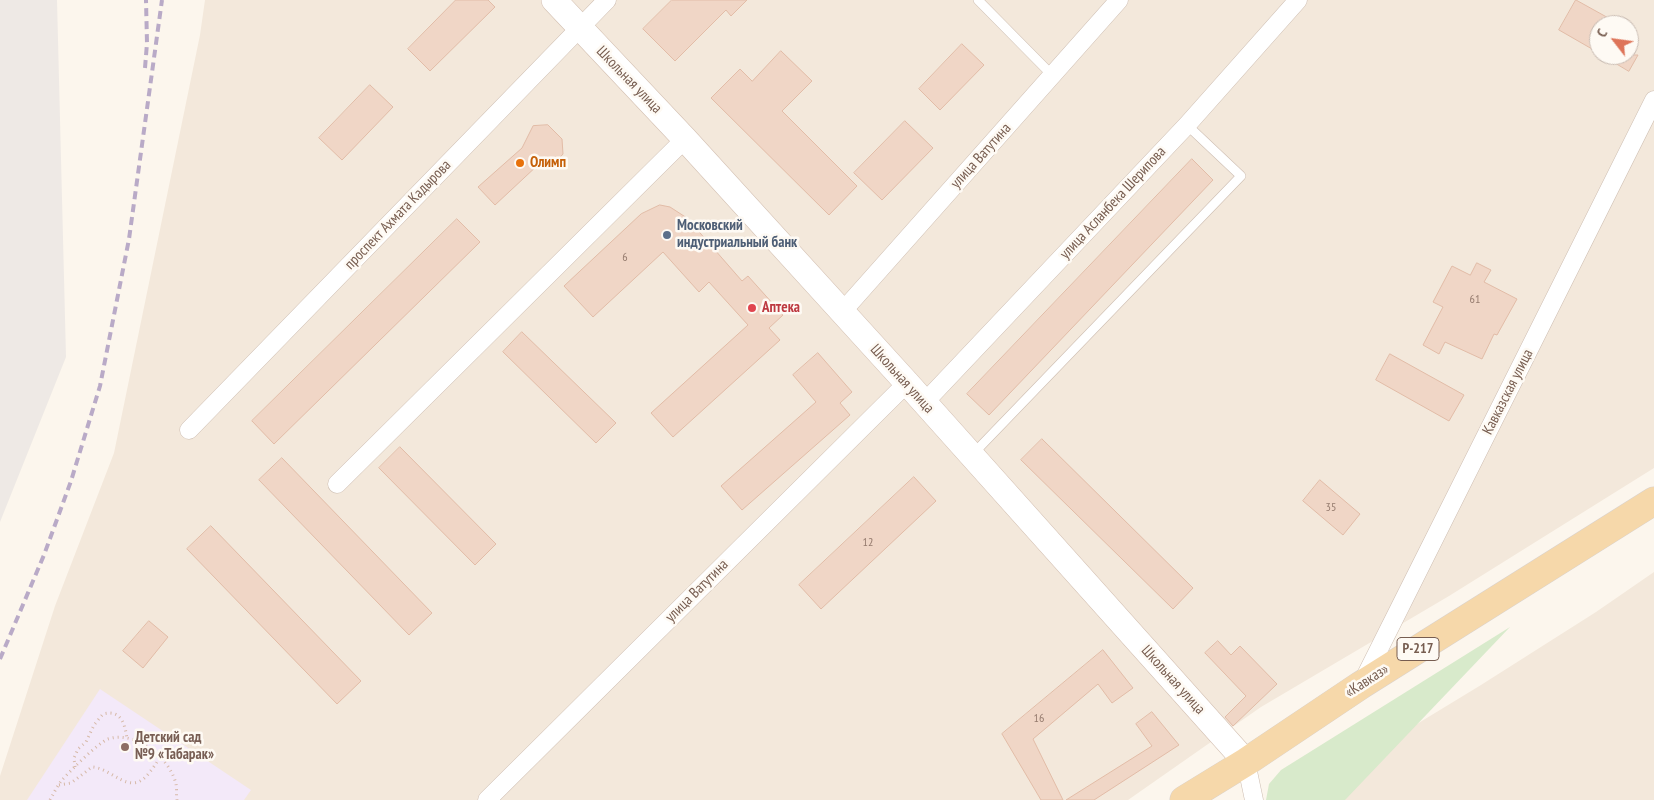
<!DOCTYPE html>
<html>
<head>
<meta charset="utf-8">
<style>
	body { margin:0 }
	#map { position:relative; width:1654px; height:800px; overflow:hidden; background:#fcf6ed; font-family:"PT Sans Narrow",sans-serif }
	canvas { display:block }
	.north { position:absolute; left:1589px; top:15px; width:50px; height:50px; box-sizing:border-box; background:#fefaf4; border:1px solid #c8bbb2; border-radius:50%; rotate:300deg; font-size:14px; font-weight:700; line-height:20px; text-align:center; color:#775d50 }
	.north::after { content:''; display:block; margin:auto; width:18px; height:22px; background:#de7459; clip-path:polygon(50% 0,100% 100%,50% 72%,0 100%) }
</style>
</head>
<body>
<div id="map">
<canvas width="1654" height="800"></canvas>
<div class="north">С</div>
</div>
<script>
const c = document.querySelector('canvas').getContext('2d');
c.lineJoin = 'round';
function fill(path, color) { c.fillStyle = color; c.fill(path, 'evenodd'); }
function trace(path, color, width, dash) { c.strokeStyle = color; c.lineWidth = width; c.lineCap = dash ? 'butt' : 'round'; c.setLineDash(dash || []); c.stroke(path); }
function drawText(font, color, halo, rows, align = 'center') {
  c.font = font + ' "PT Sans Narrow",sans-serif'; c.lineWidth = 5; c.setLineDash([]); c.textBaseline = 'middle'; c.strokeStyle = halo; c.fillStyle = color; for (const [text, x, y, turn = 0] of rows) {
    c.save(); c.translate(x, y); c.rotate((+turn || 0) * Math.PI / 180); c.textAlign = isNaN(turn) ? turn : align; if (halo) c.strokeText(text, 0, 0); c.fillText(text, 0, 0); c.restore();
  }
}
fill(new Path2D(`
	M 205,0 L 1654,0 L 1654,468 L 1449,596 L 1261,707 L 1128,800 L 0,800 L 0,776 L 55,606 L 114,453 L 200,35 ZM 1599,25 L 1629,25 L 1629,55 L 1599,55 Z
	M 1654,572 L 1654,800 L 1292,800 L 1481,685 L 1596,612 Z`), '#f3e8db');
fill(new Path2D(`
	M 0,0 L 57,0 L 66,357 L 0,522 Z`), '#eee9e5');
fill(new Path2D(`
	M 100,689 L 251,790 L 244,800 L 27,800 Z`), '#f3e9f9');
fill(new Path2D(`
	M 1510,627 L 1345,800 L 1266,800 L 1269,784 L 1281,770 Z`), '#d8eacb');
const building = new Path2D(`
	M 456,0 L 488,0 L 495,7 L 430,71 L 408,49 Z
	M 672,0 L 747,0 L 731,16 L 726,10 L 675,61 L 643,29 Z
	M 1576,0 L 1621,25 L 1599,25 L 1599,53 L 1559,30 Z
	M 962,44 L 984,65 L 940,110 L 919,89 Z
	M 781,51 L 812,81 L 782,111 L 857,186 L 829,215 L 711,98 L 740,69 L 752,81 Z
	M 1602,55 L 1638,55 L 1629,71 Z
	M 370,85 L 393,107 L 342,160 L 319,138 Z
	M 905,121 L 933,148 L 882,200 L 854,173 Z
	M 548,125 L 562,139 L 563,154 L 552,166 L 539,164 L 495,205 L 478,187 L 522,148 L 533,126 Z
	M 1192,159 L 1213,180 L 989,415 L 967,394 Z
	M 660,205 L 670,207 L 687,218 L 742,281 L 748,276 L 783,315 L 769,328 L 780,340 L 673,437 L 651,413 L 748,325 L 709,282 L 699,292 L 663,252 L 593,317 L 564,286 L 641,214 Z
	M 457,219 L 480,242 L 274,444 L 252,421 Z
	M 1477,263 L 1491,270 L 1484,282 L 1517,299 L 1497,335 L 1494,334 L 1482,359 L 1445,342 L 1439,354 L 1423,345 L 1443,307 L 1433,302 L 1452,266 L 1470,275 Z
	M 522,332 L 616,423 L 596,443 L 503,352 Z
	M 818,353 L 852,392 L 840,403 L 850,415 L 742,510 L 721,486 L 816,402 L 793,375 Z
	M 1390,354 L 1464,395 L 1449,421 L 1376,380 Z
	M 1042,439 L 1193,588 L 1173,609 L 1021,460 Z
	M 400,447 L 496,544 L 475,565 L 379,468 Z
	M 282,458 L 432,613 L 409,635 L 259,480 Z
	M 914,477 L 936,501 L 821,609 L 799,585 Z
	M 1320,480 L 1360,514 L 1343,535 L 1303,501 Z
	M 211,526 L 361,681 L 337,704 L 187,549 Z
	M 149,621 L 168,637 L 143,668 L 123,651 Z
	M 1218,641 L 1231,655 L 1240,646 L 1277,684 L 1233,726 L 1225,717 L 1246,696 L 1205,653 Z
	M 1103,650 L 1133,688 L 1112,703 L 1098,684 L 1033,739 L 1063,800 L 1041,800 L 1002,734 Z
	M 1152,712 L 1179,745 L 1094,800 L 1066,800 L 1152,746 L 1136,724 Z`);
fill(building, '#f0d6c6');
trace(building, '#e2bca7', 1);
const lane = new Path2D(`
	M 978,0 L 1052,75
	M 973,454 L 1241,176 L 1187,125`);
const street = new Path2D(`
	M 842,312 L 1119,0
	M 924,403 L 1187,125 L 1298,0
	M 189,430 L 607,0
	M 337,484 L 685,139
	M 1363,681 L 1654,100
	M 1246,762 L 1254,800
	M 487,800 L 907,383`);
const secondary = new Path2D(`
	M 554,0 L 685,139 L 907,383 L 1246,762`);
const primary = new Path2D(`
	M 1184,800 L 1246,762 L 1361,685 L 1654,501`);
trace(lane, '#cebeb2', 10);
trace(street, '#cebeb2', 19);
trace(secondary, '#d4c0b2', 26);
trace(primary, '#d9d2ce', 29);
trace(new Path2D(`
	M 75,767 L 74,758 L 78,749 L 86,742 L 94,725 L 103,714 C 121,709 125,724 127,739
	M 59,785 L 71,783 L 92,767 C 113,768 130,798 149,773 C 153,768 157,763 160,756
	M 50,800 C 54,793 57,786 62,780 C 70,771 98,743 108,739 C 136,730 170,758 176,784 C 177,789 176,795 177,800`), '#d6b9a8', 3, [1, 4]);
trace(lane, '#fff', 9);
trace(street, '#fff', 18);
trace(secondary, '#fff', 25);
trace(primary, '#f6d8aa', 28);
trace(new Path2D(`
	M 145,68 L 147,43 L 146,0
	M 0,659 L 44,555 L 71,481 L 100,386 L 129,239 L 162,0`), '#b9aac7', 4, [8, 5]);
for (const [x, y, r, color] of [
	[520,163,5,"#e8710a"],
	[667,235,5,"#5c6f8a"],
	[752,308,5,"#e0444e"],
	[125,747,5,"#8d6e63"]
]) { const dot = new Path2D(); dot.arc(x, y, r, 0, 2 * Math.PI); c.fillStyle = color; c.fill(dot); trace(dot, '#fefaf4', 2); }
drawText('12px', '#957b6e', null, [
	["6",625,258],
	["61",1475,300],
	["35",1331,508],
	["12",868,543],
	["16",1039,719]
]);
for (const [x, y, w] of [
	[1418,649,42]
]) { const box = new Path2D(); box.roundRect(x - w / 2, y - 11.5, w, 23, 4); c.fillStyle = '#fefaf4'; c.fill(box); trace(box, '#775d50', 1); }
drawText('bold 14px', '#775d50', null, [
	["Р-217",1418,649]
]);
drawText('15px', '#775d50', '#fefaf4', [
	["Школьная улица",629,80,46],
	["улица Ватутина",981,156,-48],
	["улица Асланбека Шерипова",1113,203,-47],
	["проспект Ахмата Кадырова",398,215,-46],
	["Школьная улица",902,379,48],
	["Кавказская улица",1508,392,-63],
	["улица Ватутина",697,591,-45],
	["Школьная улица",1173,680,48],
	["«Кавказ»",1367,681,-33]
]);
drawText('bold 15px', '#c56008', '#fefaf4', [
	["Олимп",530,163]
], 'left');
drawText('bold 15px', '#4e5e75', '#fefaf4', [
	["Московский",677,226],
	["индустриальный банк",677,243]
], 'left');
drawText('bold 15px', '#be3a42', '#fefaf4', [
	["Аптека",762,308]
], 'left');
drawText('bold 15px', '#785e54', '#fefaf4', [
	["Детский сад",135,738],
	["№9 «Табарак»",135,755]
], 'left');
</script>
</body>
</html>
